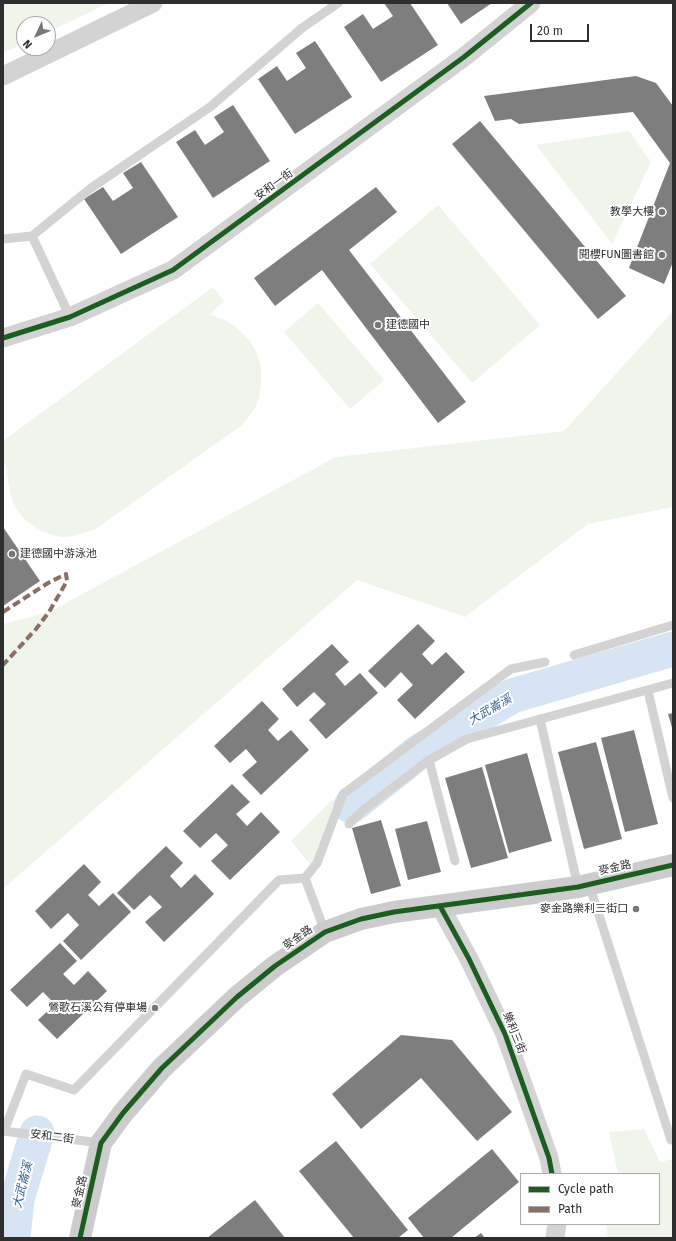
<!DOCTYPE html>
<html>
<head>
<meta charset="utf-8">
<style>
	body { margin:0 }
	#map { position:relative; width:676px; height:1241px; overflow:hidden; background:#fff; font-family:"Fira Sans",sans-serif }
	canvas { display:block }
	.frame { position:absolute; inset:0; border:4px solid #2e2e2e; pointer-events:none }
	.legend { position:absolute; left:520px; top:1173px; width:140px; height:52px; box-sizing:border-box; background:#fff; border:1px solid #ababab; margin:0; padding:5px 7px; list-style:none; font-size:12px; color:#2e2e2e }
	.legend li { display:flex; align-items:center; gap:8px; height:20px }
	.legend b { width:20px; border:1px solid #ababab }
	.north { position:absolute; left:16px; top:16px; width:40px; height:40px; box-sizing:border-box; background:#fff; border:1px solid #ababab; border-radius:50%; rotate:226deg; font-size:11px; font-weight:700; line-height:16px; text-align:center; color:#2e2e2e }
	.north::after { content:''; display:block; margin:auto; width:14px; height:18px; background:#777; clip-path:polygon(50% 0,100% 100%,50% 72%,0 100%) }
	.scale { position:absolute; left:530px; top:24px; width:59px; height:18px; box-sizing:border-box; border:2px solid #2e2e2e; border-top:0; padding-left:5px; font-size:12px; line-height:14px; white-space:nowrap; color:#2e2e2e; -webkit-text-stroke:3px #fff; paint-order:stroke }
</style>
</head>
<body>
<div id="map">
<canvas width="676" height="1241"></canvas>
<div class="frame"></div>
<ul class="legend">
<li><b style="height:5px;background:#1b5e20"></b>Cycle path</li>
<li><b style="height:5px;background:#8d6e63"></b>Path</li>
</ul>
<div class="north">N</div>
<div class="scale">20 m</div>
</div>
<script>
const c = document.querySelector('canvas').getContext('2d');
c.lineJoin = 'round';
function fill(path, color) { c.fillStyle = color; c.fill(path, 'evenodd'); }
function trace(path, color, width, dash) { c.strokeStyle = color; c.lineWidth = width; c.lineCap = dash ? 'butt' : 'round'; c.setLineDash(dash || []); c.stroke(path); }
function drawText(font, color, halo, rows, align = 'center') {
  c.font = font + ' "Fira Sans","Noto Sans TC",sans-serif'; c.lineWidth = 4; c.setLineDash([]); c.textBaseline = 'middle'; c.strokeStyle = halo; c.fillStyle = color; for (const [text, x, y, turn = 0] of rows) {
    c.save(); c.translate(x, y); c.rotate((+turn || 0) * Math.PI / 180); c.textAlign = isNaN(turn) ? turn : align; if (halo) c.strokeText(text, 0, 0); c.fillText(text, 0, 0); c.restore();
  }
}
fill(new Path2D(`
	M 3,3 L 109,3 L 48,32 L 48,24 L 24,24 L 24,43 L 3,53 Z
	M 629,131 L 651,162 L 612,244 L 536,145 Z
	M 438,205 L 540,325 L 472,383 L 370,264 Z
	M 213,287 L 224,301 L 210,314 C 216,317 224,319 230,323 C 254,340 266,361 260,391 C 259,395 259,400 257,403 C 254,412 247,419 241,426 L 94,530 C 85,532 73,537 64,537 C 47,536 26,524 17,510 C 9,497 8,479 6,465 L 3,466 L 3,441 Z
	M 318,303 L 384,380 L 350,409 L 284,332 Z
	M 673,311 L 673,507 L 588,524 L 465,617 L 357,580 L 3,889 L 3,624 L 49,612 L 336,457 L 564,431 Z
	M 332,800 L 338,807 L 311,865 L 291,841 Z
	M 644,1129 L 660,1162 L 673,1159 L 673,1238 L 608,1238 L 606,1224 L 659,1224 L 659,1174 L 618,1174 L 609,1132 Z`), '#eff5eb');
trace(new Path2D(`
	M 351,806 L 420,751 L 512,696 L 673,649
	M 13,1238 L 17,1199 L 37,1133`), '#d6e4f4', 35);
fill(new Path2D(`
	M 384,3 L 410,3 L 438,45 L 381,82 L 344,27 L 363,14 L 373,29 L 393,16 Z
	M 447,3 L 492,3 L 461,24 Z
	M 315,41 L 352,97 L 295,134 L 258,79 L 277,66 L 287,81 L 306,68 L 296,53 Z
	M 636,76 L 656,83 L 673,106 L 673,262 L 664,284 L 629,268 L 670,163 L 633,112 L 519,124 L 511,119 L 495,121 L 484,96 Z
	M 233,105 L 270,161 L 213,198 L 176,142 L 195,130 L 205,145 L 224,132 L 214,117 Z
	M 480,121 L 626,296 L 598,319 L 452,144 Z
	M 141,162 L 178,217 L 121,254 L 84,199 L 103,187 L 113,201 L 133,188 L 123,173 Z
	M 376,187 L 397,212 L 349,250 L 466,402 L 438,423 L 322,270 L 275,306 L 254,278 Z
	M 3,527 L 40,581 L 3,606 Z
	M 418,624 L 435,641 L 422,654 L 432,665 L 446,652 L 465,672 L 415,719 L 397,700 L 413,685 L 401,672 L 385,688 L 368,671 Z
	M 332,644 L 349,662 L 335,674 L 345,686 L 360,673 L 378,693 L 326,739 L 309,720 L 326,704 L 314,692 L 297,707 L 282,689 Z
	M 262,701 L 279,719 L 268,730 L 278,741 L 291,730 L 309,750 L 261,795 L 242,775 L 257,762 L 246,749 L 230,763 L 214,746 Z
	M 673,713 L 673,731 L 668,714 Z
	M 634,730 L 658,824 L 625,832 L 601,738 Z
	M 596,742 L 622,839 L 584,849 L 558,752 Z
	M 527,753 L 552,841 L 509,853 L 485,765 Z
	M 482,767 L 508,858 L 471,868 L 445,778 Z
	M 232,784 L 250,802 L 236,814 L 247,826 L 261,812 L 280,832 L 230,880 L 211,861 L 228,845 L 216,833 L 200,848 L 183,831 Z
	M 381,820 L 401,886 L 371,894 L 352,828 Z
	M 427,821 L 441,872 L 408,880 L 395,829 Z
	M 166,846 L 183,863 L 170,876 L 181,888 L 195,874 L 214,894 L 164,942 L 145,922 L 162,907 L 150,895 L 134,910 L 117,893 Z
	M 84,864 L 101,882 L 88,895 L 99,906 L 113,893 L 131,912 L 81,960 L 63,941 L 79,925 L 68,913 L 51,929 L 35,911 Z
	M 60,943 L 77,961 L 63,974 L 74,985 L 88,971 L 107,991 L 57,1039 L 38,1020 L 55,1004 L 43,992 L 27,1007 L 10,990 Z
	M 401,1035 L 452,1040 L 512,1112 L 477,1141 L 421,1078 L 361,1129 L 332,1094 Z
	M 336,1141 L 408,1230 L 398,1238 L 354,1238 L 299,1171 Z
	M 492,1149 L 519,1182 L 451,1238 L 424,1238 L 408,1218 Z
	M 255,1200 L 285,1238 L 207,1238 Z
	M 481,1233 L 485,1238 L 474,1238 Z`), '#7e7e7e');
trace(new Path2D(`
	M 32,236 L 70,317
	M 3,239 L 32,236 L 91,188 L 210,107 L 302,28 L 338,3
	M 574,655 L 673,625
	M 648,691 L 673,798
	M 540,719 L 578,887
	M 429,760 L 455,861
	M 349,824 L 362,811 L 429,760 L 467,739 L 673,683
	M 305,878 L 317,863 L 343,794 L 511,669 L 545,662
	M 589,884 L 671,1140
	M 3,1131 L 101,1143
	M 4,1131 L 26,1074 L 74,1090 L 279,880 L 305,878 L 325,932`), '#d3d3d3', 9);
trace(new Path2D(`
	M 3,76 L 153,3
	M 3,338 L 70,317 L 173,270 L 464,57 L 531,3
	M 440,906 L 469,959 L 505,1034 L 549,1158 L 552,1174
	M 555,1238 L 557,1224`), '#d3d3d3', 19);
trace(new Path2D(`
	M 80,1238 L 101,1143 L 123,1113 L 162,1068 L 237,997 L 275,966 L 325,932 L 361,919 L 394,912 L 578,887 L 673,865`), '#ccc', 22);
trace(new Path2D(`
	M 3,612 L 48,583 L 66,574 L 67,581 L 49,612 L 36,629 L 3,665`), '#8d6e63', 4, [8, 4]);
trace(new Path2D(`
	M 3,338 L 70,317 L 173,270 L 464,57 L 531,3
	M 440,906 L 469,959 L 505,1034 L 549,1158 L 552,1174
	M 80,1238 L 101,1143 L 123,1113 L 162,1068 L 237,997 L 275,966 L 325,932 L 361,919 L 394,912 L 578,887 L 673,865`), '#1b5e20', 5);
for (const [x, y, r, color] of [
	[662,212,4,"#777"],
	[662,255,4,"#777"],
	[378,325,4,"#777"],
	[12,554,4,"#777"],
	[636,909,4,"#777"],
	[155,1008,4,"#777"]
]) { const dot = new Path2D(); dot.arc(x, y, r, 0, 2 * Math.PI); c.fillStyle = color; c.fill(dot); trace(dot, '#fff', 1.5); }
drawText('11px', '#2e2e2e', '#fff', [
	["安和一街",274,185,-36],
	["麥金路",615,868,-12],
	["麥金路",298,938,-35],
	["樂利三街",514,1033,68],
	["安和二街",52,1137,7],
	["麥金路",80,1192,-77]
]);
drawText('11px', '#2e2e2e', '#fff', [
	["教學大樓",654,212],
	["閱櫻FUN圖書館",654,255],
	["建德國中",386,325,"left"],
	["建德國中游泳池",20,554,"left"],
	["麥金路樂利三街口",628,909],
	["鶯歌石溪公有停車場",147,1008]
], 'right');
drawText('italic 12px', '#346298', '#fff', [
	["大武崙溪",490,710,-30],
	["大武崙溪",23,1185,-76]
]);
</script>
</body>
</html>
